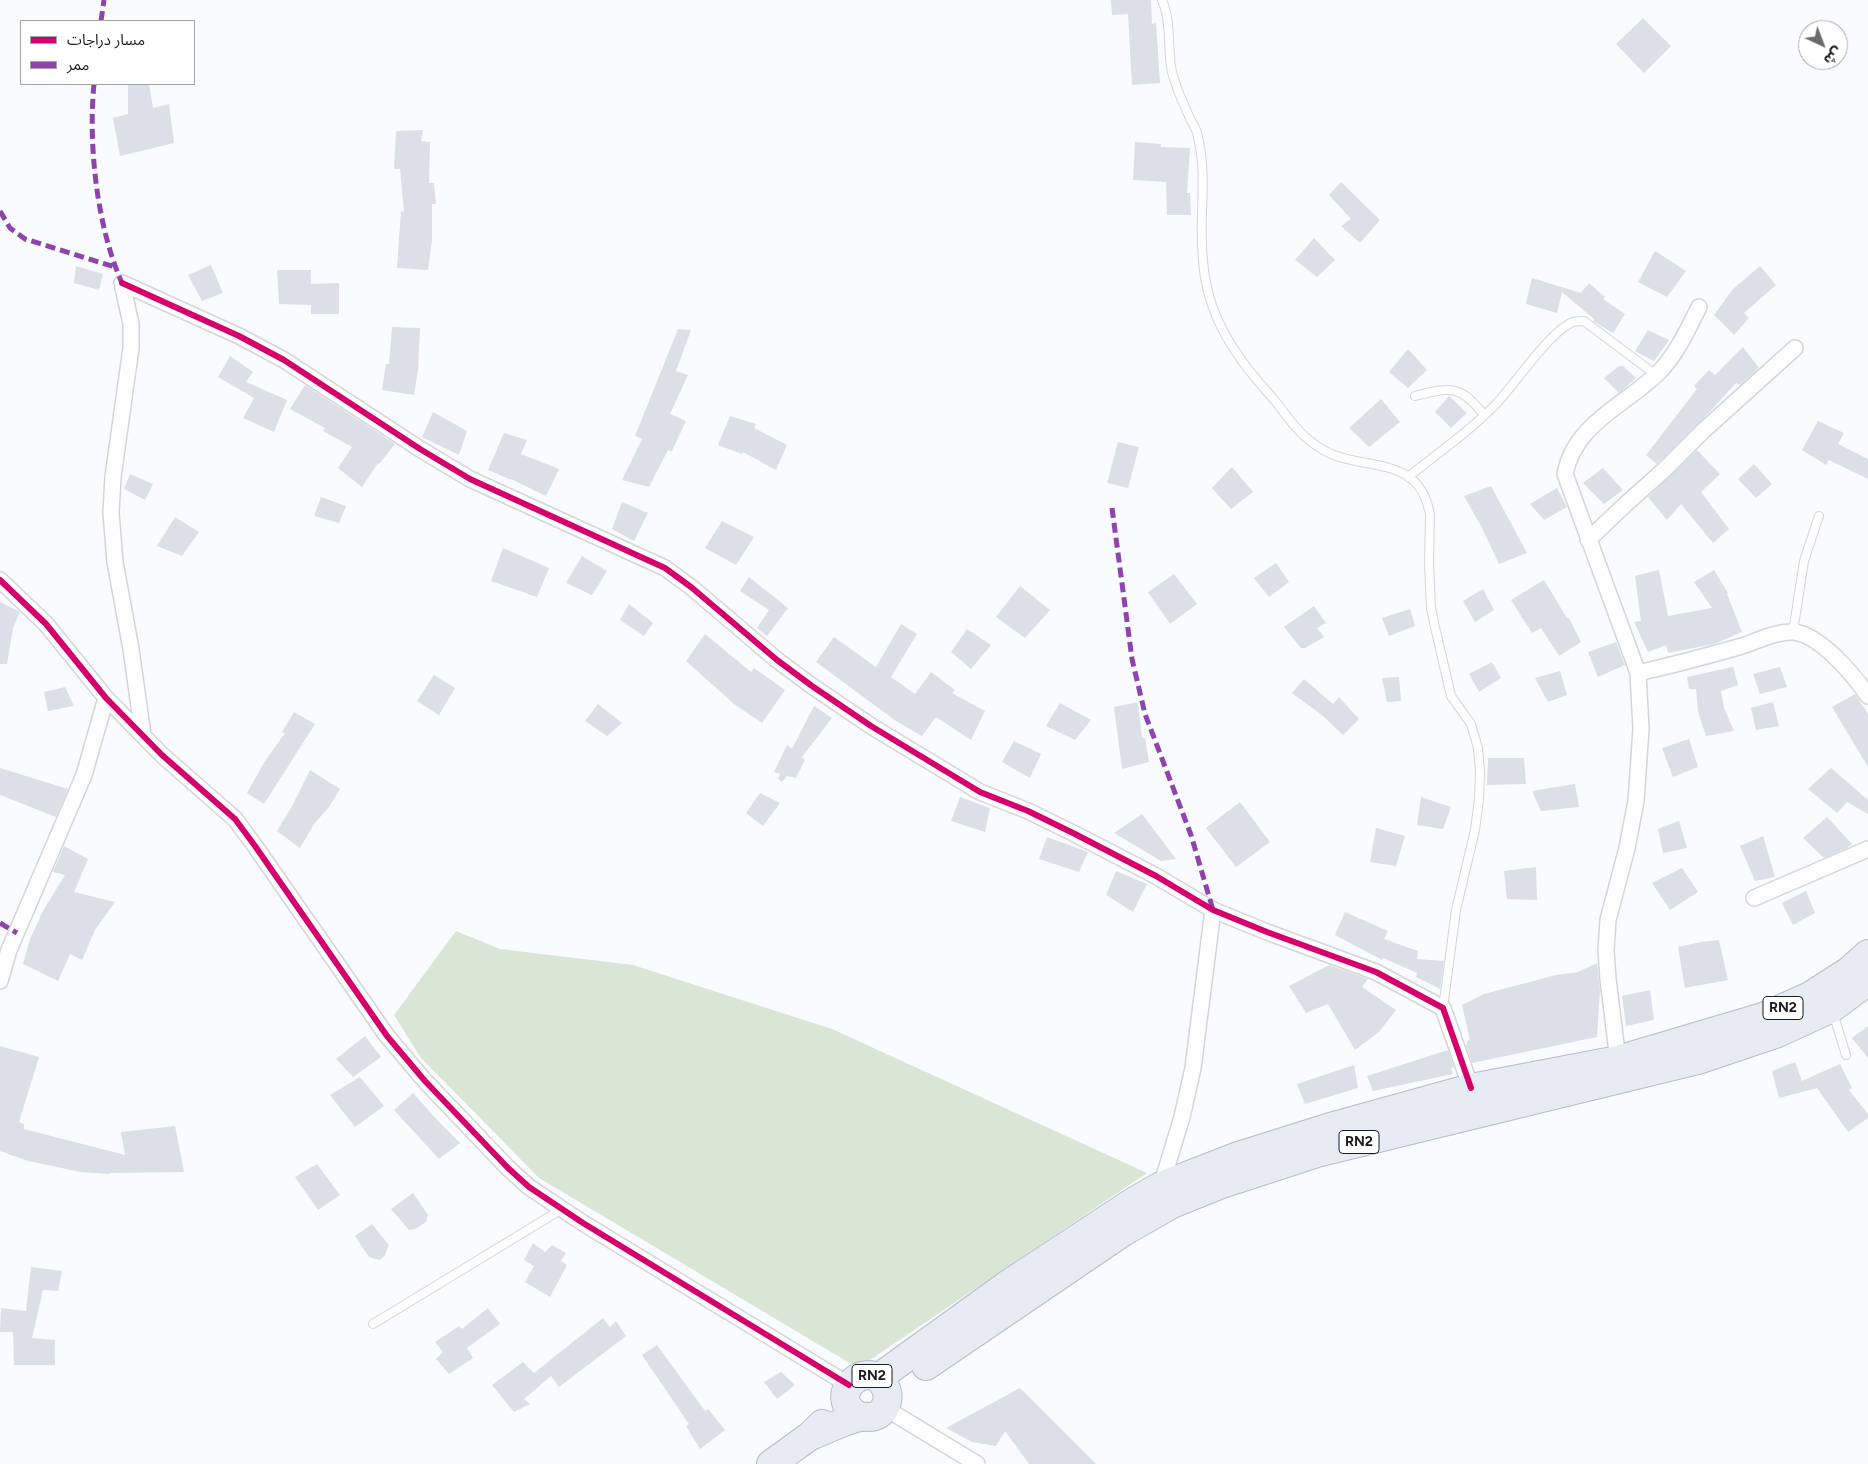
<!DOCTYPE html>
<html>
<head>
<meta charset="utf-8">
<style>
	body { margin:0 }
	#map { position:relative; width:1868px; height:1464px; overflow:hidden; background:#f9fbfe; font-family:Figtree,"Noto Sans Arabic",sans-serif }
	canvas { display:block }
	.legend { position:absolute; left:20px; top:20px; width:175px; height:65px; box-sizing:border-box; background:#fff; border:1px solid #a4a4a5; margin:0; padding:6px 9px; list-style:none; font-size:15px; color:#1b1c1d }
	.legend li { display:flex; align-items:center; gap:10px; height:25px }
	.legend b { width:25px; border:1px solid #a4a4a5 }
	.north { position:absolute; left:1798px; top:20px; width:50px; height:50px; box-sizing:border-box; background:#fff; border:1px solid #a4a4a5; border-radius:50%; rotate:137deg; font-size:14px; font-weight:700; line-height:20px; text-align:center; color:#1b1c1d }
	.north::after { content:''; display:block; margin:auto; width:18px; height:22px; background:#696a6c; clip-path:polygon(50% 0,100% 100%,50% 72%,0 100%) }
</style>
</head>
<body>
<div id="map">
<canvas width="1868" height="1464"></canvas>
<ul class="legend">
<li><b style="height:6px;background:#d6006c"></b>مسار دراجات</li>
<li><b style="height:6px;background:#8e44ad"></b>ممر</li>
</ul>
<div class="north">ش</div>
</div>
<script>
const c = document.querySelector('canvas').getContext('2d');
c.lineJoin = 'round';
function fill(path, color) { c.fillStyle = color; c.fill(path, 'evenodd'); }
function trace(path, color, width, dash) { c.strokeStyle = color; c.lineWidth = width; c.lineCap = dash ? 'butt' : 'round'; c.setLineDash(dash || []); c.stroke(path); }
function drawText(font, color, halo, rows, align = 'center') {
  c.font = font + ' Figtree,sans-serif'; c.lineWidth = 4.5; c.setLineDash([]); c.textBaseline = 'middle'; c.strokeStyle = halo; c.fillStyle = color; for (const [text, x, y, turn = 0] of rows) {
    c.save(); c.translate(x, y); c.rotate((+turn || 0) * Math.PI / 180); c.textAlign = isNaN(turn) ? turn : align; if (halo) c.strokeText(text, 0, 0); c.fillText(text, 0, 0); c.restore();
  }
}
fill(new Path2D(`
	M 456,931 L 500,949 L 633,965 L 832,1029 L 1147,1173 L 858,1368 L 539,1178 L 421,1058 L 394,1015 Z`), '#dae6d5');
fill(new Path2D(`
	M 1111,0 L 1151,0 L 1152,24 L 1156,23 L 1160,83 L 1132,85 L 1128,14 L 1112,15 Z
	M 1643,18 L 1671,46 L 1644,73 L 1616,44 Z
	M 128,84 L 149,84 L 153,108 L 169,104 L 174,143 L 120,156 L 113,118 L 128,114 Z
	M 423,130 L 421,141 L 430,142 L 429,183 L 434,183 L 436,204 L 432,204 L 432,240 L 428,270 L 397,268 L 401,211 L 404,212 L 400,169 L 394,169 L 396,131 Z
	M 1135,142 L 1161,144 L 1161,147 L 1190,148 L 1187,193 L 1190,193 L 1191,215 L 1167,215 L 1166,182 L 1133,180 Z
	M 1341,182 L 1380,220 L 1360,243 L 1341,226 L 1351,219 L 1329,195 Z
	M 1314,238 L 1335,260 L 1317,277 L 1295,260 Z
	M 1655,251 L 1686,271 L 1667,297 L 1638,282 Z
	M 211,265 L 223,293 L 202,301 L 188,275 Z
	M 76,266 L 103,274 L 99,290 L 74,283 Z
	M 1760,266 L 1776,285 L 1744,313 L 1749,318 L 1734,335 L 1714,315 L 1733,289 Z
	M 277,270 L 311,270 L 311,284 L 339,283 L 339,314 L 311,314 L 311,305 L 279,304 Z
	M 1532,278 L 1581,293 L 1589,283 L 1605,297 L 1603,299 L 1625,314 L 1613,333 L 1593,321 L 1594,319 L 1562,292 L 1557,313 L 1526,304 Z
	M 392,327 L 420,328 L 418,370 L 414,395 L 382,390 L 386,364 L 389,364 Z
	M 678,329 L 691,330 L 676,371 L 688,375 L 670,414 L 686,421 L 672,451 L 668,450 L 649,487 L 622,480 L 642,439 L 635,436 Z
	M 1648,330 L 1669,340 L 1654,361 L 1635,351 Z
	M 1743,347 L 1759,368 L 1740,385 L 1736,383 L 1704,418 L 1657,464 L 1646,455 L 1697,389 L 1694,386 L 1709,370 L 1715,375 Z
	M 1408,349 L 1427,370 L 1408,388 L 1389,372 Z
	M 230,356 L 253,372 L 246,382 L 287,400 L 274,432 L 243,418 L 254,398 L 218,377 Z
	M 1619,366 L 1623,366 L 1636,378 L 1619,393 L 1604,378 Z
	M 305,385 L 395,444 L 379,464 L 378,463 L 362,487 L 338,468 L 352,447 L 323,431 L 325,428 L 290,409 Z
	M 1449,396 L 1467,413 L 1451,428 L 1435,412 Z
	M 1381,399 L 1400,422 L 1369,447 L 1349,428 Z
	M 433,412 L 467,431 L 459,455 L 422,437 Z
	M 730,416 L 756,424 L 754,428 L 787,445 L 776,470 L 743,452 L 742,454 L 718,445 Z
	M 1818,421 L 1844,433 L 1838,444 L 1868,459 L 1868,479 L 1829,460 L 1826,465 L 1802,450 Z
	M 504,433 L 527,440 L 521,454 L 559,469 L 546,496 L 511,479 L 511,480 L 488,470 Z
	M 1118,442 L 1139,447 L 1128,488 L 1107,483 Z
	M 1697,450 L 1720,474 L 1701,492 L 1729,529 L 1713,543 L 1681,504 L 1667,520 L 1648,497 Z
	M 1754,464 L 1772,484 L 1756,498 L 1738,479 Z
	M 1232,467 L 1253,492 L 1231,509 L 1212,488 Z
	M 1603,468 L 1623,490 L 1604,504 L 1583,483 Z
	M 130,474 L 153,484 L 145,500 L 124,489 Z
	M 1491,486 L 1527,553 L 1499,564 L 1481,526 L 1464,496 Z
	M 1557,488 L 1567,507 L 1544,520 L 1530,504 Z
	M 321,497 L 346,506 L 339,523 L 314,516 Z
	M 622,502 L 648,513 L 634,541 L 612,529 Z
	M 175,517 L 199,532 L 182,556 L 157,546 Z
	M 722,521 L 754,537 L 736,565 L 705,548 Z
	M 503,548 L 549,568 L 537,597 L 491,581 Z
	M 582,556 L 607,571 L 592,595 L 566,583 Z
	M 1276,563 L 1289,582 L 1269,597 L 1254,578 Z
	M 1659,570 L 1668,616 L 1712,608 L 1694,582 L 1714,570 L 1728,593 L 1727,594 L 1742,632 L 1714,644 L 1668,653 L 1666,645 L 1648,652 L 1634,622 L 1641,621 L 1635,576 Z
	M 1174,574 L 1197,604 L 1170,624 L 1148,592 Z
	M 749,577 L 788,608 L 767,636 L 757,628 L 769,610 L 740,591 Z
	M 1544,580 L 1567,618 L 1569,618 L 1581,642 L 1559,656 L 1541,628 L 1532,633 L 1511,600 Z
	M 1020,586 L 1050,610 L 1025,638 L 996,617 Z
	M 1483,589 L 1494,610 L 1475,622 L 1463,601 Z
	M 0,602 L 20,612 L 13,628 L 7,664 L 0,664 Z
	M 629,604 L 653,623 L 644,636 L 620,620 Z
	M 1314,606 L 1326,623 L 1317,628 L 1324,637 L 1305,648 L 1301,648 L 1284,627 Z
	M 1410,609 L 1415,626 L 1389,636 L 1382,618 Z
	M 901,624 L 917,634 L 891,677 L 915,694 L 931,672 L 955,690 L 952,693 L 985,711 L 971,740 L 936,717 L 922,736 L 896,721 L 816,662 L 834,637 L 876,667 Z
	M 967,629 L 991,645 L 971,669 L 951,652 Z
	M 705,634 L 751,672 L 754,668 L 785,690 L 762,723 L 734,704 L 686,661 Z
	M 1616,642 L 1625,665 L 1598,677 L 1588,652 Z
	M 1492,662 L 1501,678 L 1479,692 L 1469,674 Z
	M 1733,667 L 1738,685 L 1721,691 L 1724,708 L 1734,731 L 1706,736 L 1698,712 L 1696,689 L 1689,689 L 1687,677 Z
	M 1780,667 L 1787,687 L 1760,694 L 1753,674 Z
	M 1560,671 L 1567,695 L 1548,702 L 1535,678 Z
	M 434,675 L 455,688 L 439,715 L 417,701 Z
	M 1399,677 L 1401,701 L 1387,702 L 1382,678 Z
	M 1304,679 L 1333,704 L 1339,697 L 1359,719 L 1343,735 L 1323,716 L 1292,693 Z
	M 65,687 L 74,706 L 48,711 L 44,692 Z
	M 1855,694 L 1868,714 L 1868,767 L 1832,707 Z
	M 1138,702 L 1142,738 L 1145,738 L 1149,762 L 1122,769 L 1114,707 Z
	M 1773,702 L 1779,726 L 1756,730 L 1751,708 Z
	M 1060,703 L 1091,720 L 1075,740 L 1046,726 Z
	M 598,704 L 622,723 L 607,736 L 585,721 Z
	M 814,706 L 832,718 L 802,757 L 805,760 L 796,778 L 787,776 L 782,782 L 778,779 L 780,774 L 774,772 L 787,745 L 792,749 Z
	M 294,712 L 315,724 L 264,804 L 247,793 L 265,761 L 285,733 L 282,732 Z
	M 1689,739 L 1698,767 L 1673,777 L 1662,748 Z
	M 1014,741 L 1041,754 L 1030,778 L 1002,762 Z
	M 1488,758 L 1524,758 L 1526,784 L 1487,785 Z
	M 0,768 L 68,789 L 56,817 L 0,795 Z
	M 1831,768 L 1868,800 L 1868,814 L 1847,802 L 1837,813 L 1808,789 Z
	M 310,770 L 340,789 L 329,807 L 314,824 L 300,848 L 277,831 L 291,808 Z
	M 1575,784 L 1579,807 L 1541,811 L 1532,791 Z
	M 760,793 L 780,803 L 763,826 L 746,813 Z
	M 960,797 L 990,808 L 985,832 L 951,821 Z
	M 1421,797 L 1451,807 L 1443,829 L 1417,825 Z
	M 1240,802 L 1270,842 L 1236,867 L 1206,828 Z
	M 1142,814 L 1176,859 L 1161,861 L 1114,833 Z
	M 1827,817 L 1852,844 L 1847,848 L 1824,858 L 1803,838 Z
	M 1679,821 L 1687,848 L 1663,853 L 1658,829 Z
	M 1376,828 L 1405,836 L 1396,866 L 1370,862 Z
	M 1763,836 L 1775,877 L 1755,881 L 1740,846 Z
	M 1047,837 L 1088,852 L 1079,872 L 1039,859 Z
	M 64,846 L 88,859 L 74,892 L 115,902 L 95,930 L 82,960 L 70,954 L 58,981 L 23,964 L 30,939 L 43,911 L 65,875 L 53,872 Z
	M 1536,867 L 1537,900 L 1507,899 L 1504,871 Z
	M 1682,868 L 1698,892 L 1670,910 L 1652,883 Z
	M 1116,871 L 1147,884 L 1133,912 L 1106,895 Z
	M 1806,891 L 1815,913 L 1793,925 L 1782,903 Z
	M 1345,912 L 1388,931 L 1384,939 L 1418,951 L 1417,959 L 1444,961 L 1440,989 L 1416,977 L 1417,973 L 1383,958 L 1382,960 L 1335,935 Z
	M 1719,940 L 1728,980 L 1685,988 L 1678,947 L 1701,942 Z
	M 1597,963 L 1600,990 L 1597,1037 L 1472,1063 L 1466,1045 L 1467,1044 L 1467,1041 L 1470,1040 L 1462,1005 L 1484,994 L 1556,975 L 1578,972 Z
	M 1329,965 L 1368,979 L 1362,987 L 1396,1010 L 1379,1032 L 1355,1050 L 1328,1004 L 1306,1013 L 1289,986 Z
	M 1650,990 L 1654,1020 L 1626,1026 L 1622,996 Z
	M 1868,1026 L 1868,1058 L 1852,1038 Z
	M 365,1036 L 381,1057 L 353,1077 L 336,1059 Z
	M 0,1046 L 39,1057 L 19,1122 L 24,1124 L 24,1129 L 125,1155 L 121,1132 L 175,1126 L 184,1172 L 110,1173 L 110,1174 L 81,1172 L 28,1161 L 0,1151 Z
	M 1448,1050 L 1454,1067 L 1451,1068 L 1453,1074 L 1373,1091 L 1367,1076 Z
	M 1795,1062 L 1802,1081 L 1840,1064 L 1852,1088 L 1849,1090 L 1868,1114 L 1868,1118 L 1848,1132 L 1817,1088 L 1779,1098 L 1772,1071 Z
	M 1354,1065 L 1358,1088 L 1305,1104 L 1297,1084 Z
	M 360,1077 L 384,1106 L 355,1127 L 330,1095 Z
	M 413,1093 L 439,1122 L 460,1143 L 439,1159 L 394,1110 Z
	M 317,1164 L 340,1195 L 318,1210 L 295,1177 Z
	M 413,1193 L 428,1215 L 426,1222 L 415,1229 L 409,1230 L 391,1209 Z
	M 372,1224 L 389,1245 L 385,1255 L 380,1260 L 369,1257 L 355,1236 Z
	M 533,1243 L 545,1252 L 552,1245 L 566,1253 L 561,1261 L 567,1265 L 550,1297 L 525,1282 L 534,1266 L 524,1260 Z
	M 31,1267 L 62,1271 L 58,1291 L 43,1290 L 32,1338 L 55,1340 L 55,1365 L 14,1365 L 13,1332 L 0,1332 L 1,1308 L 26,1311 Z
	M 488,1308 L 500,1324 L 467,1348 L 473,1358 L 449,1374 L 436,1359 L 443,1352 L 435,1342 L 459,1326 L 462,1329 Z
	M 603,1318 L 610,1327 L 616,1321 L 626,1336 L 559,1387 L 551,1376 L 524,1399 L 530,1404 L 514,1412 L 492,1385 L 523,1362 L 534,1373 Z
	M 657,1345 L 705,1411 L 708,1409 L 725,1430 L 700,1449 L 686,1426 L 689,1424 L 642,1355 Z
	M 781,1372 L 795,1385 L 777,1399 L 764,1382 Z
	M 1020,1388 L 1096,1464 L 1029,1464 L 1005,1431 L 996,1446 L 972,1442 L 946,1428 Z`), '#dbdfe7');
const lane = new Path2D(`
	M 1162,0 C 1171,21 1168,45 1171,67 C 1174,84 1182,101 1189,116 C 1191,122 1196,128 1197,133 C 1204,158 1203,187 1202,212 C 1200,268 1205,308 1238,355 C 1249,372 1263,387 1276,402 C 1288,418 1300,435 1317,446 C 1357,475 1419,449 1430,515 L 1429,562 L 1431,608 L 1435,627 L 1451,696 L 1471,724 L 1478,748 L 1480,772 L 1479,799 L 1475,830 L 1456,910 L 1443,1008
	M 1415,396 C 1450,387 1460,384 1484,415
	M 1408,477 C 1438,453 1470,431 1497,403 C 1515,384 1550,331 1573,322 C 1576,321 1580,321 1584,321 L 1656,375
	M 1793,632 L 1804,561 L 1819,516
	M 1833,1013 L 1846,1055
	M 373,1324 L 562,1209`);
const street = new Path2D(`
	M 122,283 L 239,336 L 284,360 L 420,449 L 470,479 L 665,568 L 691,587 L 777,660 L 812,686 L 871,726 L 980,792 L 1028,811 L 1075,834 L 1156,876 L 1213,910 L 1267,932 L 1376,972 L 1443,1008 L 1471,1088
	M 122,283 L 131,324 L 131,348 L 113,477 L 111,513 L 115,562 L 131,649 L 143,735
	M 1588,540 L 1627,503 L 1664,470 L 1703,431 L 1795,348
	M 0,580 L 46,624 L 106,698 L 162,755 L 235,819 L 255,846 L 387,1036 L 425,1081 L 508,1168 L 529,1187 L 583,1223 L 849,1385
	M 1638,673 C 1673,665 1707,656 1742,646 C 1757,641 1777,631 1794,632 C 1820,635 1854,675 1868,696
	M 1754,898 L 1868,849
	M 0,981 L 9,950 L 84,775 L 106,698
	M 1618,1060 L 1608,979 L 1606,950 L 1608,920 L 1627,848 L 1636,801 L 1641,729 L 1638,673 L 1565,474 C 1574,425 1623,406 1656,375 C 1676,356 1687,331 1699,307
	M 1161,1186 L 1182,1117 L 1193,1068 L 1213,910
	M 885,1408 L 977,1464`);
const highway = new Path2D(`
	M 926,1366 L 1123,1232 L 1172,1204 L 1219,1185 L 1317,1153 L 1698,1060 L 1778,1033 L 1832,1008 L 1868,981
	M 878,1378 L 1007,1285 L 1133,1202 L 1161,1186 L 1238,1156 L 1327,1128 L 1471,1088 L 1618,1060 L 1763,1017 L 1810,996 L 1849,971 L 1868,954
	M 810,1436 C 824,1431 845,1420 860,1417 C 865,1416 870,1418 875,1416 C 878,1415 882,1412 884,1409 C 888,1402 889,1394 885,1387 C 870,1354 820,1397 861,1417
	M 771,1464 L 810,1436 L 822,1424`);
trace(lane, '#d4d5d7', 10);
trace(street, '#d4d5d7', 18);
trace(highway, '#b8bcc6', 30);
trace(lane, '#fefeff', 8);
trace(street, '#fefeff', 15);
trace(highway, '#e6ebf4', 28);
trace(new Path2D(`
	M 101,21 L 104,0
	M 94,84 C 88,145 97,227 122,283
	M 0,211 L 10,228 L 25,239 L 115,267
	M 1112,508 L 1132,659 L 1145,714 L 1191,835 L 1213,910
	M 0,923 L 17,933`), '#8e44ad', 5, [10, 5]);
trace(new Path2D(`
	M 122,283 L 239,336 L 284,360 L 420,449 L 470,479 L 665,568 L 691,587 L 777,660 L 812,686 L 871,726 L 980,792 L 1028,811 L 1075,834 L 1156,876 L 1213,910 L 1267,932 L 1376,972 L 1443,1008 L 1471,1088
	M 0,580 L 46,624 L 106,698 L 162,755 L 235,819 L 255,846 L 387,1036 L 425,1081 L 508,1168 L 529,1187 L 583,1223 L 849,1385`), '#d6006c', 6);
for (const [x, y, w] of [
	[1783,1008,40],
	[1359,1142,40],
	[872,1376,40]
]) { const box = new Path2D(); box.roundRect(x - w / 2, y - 11.5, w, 23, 4); c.fillStyle = '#fff'; c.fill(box); trace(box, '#1b1c1d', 1); }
drawText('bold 14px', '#1b1c1d', null, [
	["RN2",1783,1008],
	["RN2",1359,1142],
	["RN2",872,1376]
]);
</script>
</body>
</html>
